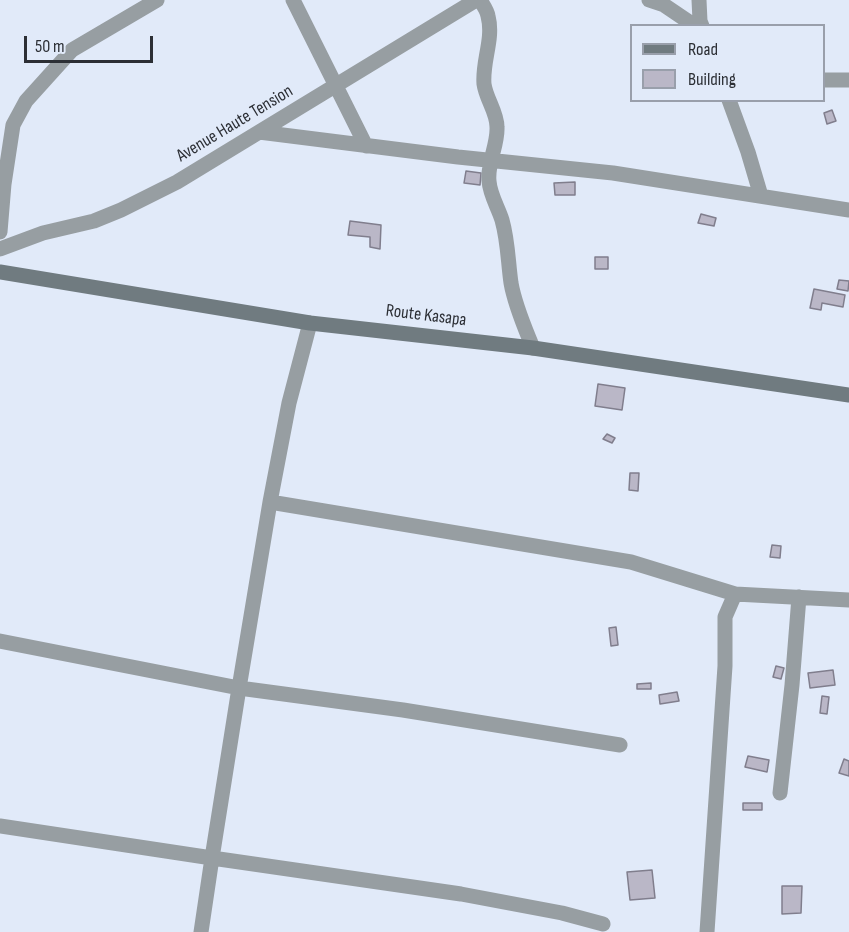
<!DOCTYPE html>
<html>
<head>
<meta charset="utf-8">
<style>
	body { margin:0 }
	#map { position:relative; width:849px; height:932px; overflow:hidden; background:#e1eaf9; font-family:"Sofia Sans Condensed",sans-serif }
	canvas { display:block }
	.legend { position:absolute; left:630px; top:24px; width:195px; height:78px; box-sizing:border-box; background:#e1eaf9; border:2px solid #999fab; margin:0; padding:8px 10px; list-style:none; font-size:18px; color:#2c2f35 }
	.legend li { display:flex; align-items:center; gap:12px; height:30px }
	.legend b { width:30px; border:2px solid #999fab }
	.scale { position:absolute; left:24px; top:36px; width:129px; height:27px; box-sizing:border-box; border:3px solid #2c2f35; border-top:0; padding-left:8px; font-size:18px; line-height:21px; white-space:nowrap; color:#2c2f35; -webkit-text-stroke:4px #e1eaf9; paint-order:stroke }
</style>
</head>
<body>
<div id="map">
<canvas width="849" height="932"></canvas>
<ul class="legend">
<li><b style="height:8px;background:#707b80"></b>Road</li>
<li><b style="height:16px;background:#bab7c7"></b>Building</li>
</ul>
<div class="scale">50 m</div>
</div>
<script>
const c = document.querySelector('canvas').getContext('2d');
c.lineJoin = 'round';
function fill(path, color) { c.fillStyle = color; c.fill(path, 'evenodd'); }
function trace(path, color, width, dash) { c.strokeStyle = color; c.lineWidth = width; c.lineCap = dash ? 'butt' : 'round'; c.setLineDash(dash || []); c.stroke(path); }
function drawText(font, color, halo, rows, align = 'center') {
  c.font = font + ' "Sofia Sans Condensed",sans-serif'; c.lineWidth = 4.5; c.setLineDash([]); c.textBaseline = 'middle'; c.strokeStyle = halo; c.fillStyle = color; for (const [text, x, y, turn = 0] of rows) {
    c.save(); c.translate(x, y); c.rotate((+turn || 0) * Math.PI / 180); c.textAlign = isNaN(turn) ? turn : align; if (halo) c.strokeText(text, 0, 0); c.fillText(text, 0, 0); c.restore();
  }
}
const building = new Path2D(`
	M 832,110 L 836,121 L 827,124 L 824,113 Z
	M 466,171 L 481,173 L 480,185 L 464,183 Z
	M 575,182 L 575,195 L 555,195 L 554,183 Z
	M 701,214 L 716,218 L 714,226 L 698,223 Z
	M 350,221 L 381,225 L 380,249 L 370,247 L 370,237 L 348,235 Z
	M 595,257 L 608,257 L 608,269 L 595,269 Z
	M 839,280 L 849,281 L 848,291 L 837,289 Z
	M 814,289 L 845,295 L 843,307 L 822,303 L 821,310 L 810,308 Z
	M 598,384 L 625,388 L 622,410 L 595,406 Z
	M 607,434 L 615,438 L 612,443 L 603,439 Z
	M 630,473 L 639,473 L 638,491 L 629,490 Z
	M 772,545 L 781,546 L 780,558 L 770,557 Z
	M 616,627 L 618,645 L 611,646 L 609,628 Z
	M 776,666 L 784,668 L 781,679 L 773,677 Z
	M 833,670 L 835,685 L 810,688 L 808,673 Z
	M 651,683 L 651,689 L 637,689 L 637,684 Z
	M 677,692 L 679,701 L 660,704 L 659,695 Z
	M 822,696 L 829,697 L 827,714 L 820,713 Z
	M 748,756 L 769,760 L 767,772 L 745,767 Z
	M 844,759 L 849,761 L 849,776 L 839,773 Z
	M 743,803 L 762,803 L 762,810 L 743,810 Z
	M 652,870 L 655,898 L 630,900 L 627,872 Z
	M 782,886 L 802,886 L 801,913 L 782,914 Z`);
fill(building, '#bab7c7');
trace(building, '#807e8d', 1.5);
trace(new Path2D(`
	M 293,0 L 366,146
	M 480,0 C 483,5 487,10 488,16 C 494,39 482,61 484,84 C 486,99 497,112 497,127 C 498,145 487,163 489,181 C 490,195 498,207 502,220 C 508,241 508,262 511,283 C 515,306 525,328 533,348
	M 649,0 L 664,5 L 695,26
	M 699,0 L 700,21 L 702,26
	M 824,80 L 849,80
	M 729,100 L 748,152 L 761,196
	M 259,132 L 458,157 L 613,173 L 849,210
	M 0,232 L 4,184 L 13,125 L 26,101 L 72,50 L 157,0
	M 0,249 L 43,233 L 94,221 L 121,210 L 177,182 L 476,0
	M 310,323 L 289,403 L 270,502 L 239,688 L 212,858 L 461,894 L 562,913 L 603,924
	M 270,502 L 631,562 L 735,594 L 849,600
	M 0,641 L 239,688 L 403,710 L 620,745
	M 780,793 L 792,685 L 799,597
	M 0,826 L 212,858 L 201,932
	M 707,932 L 725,666 L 725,617 L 735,594`), '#979ea2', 15);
trace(new Path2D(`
	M 0,272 L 310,323 L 533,348 L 849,395`), '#707b80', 15);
drawText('18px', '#2c2f35', '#e1eaf9', [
	["Avenue Haute Tension",235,124,-31],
	["Route Kasapa",426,316,7]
]);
</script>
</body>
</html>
